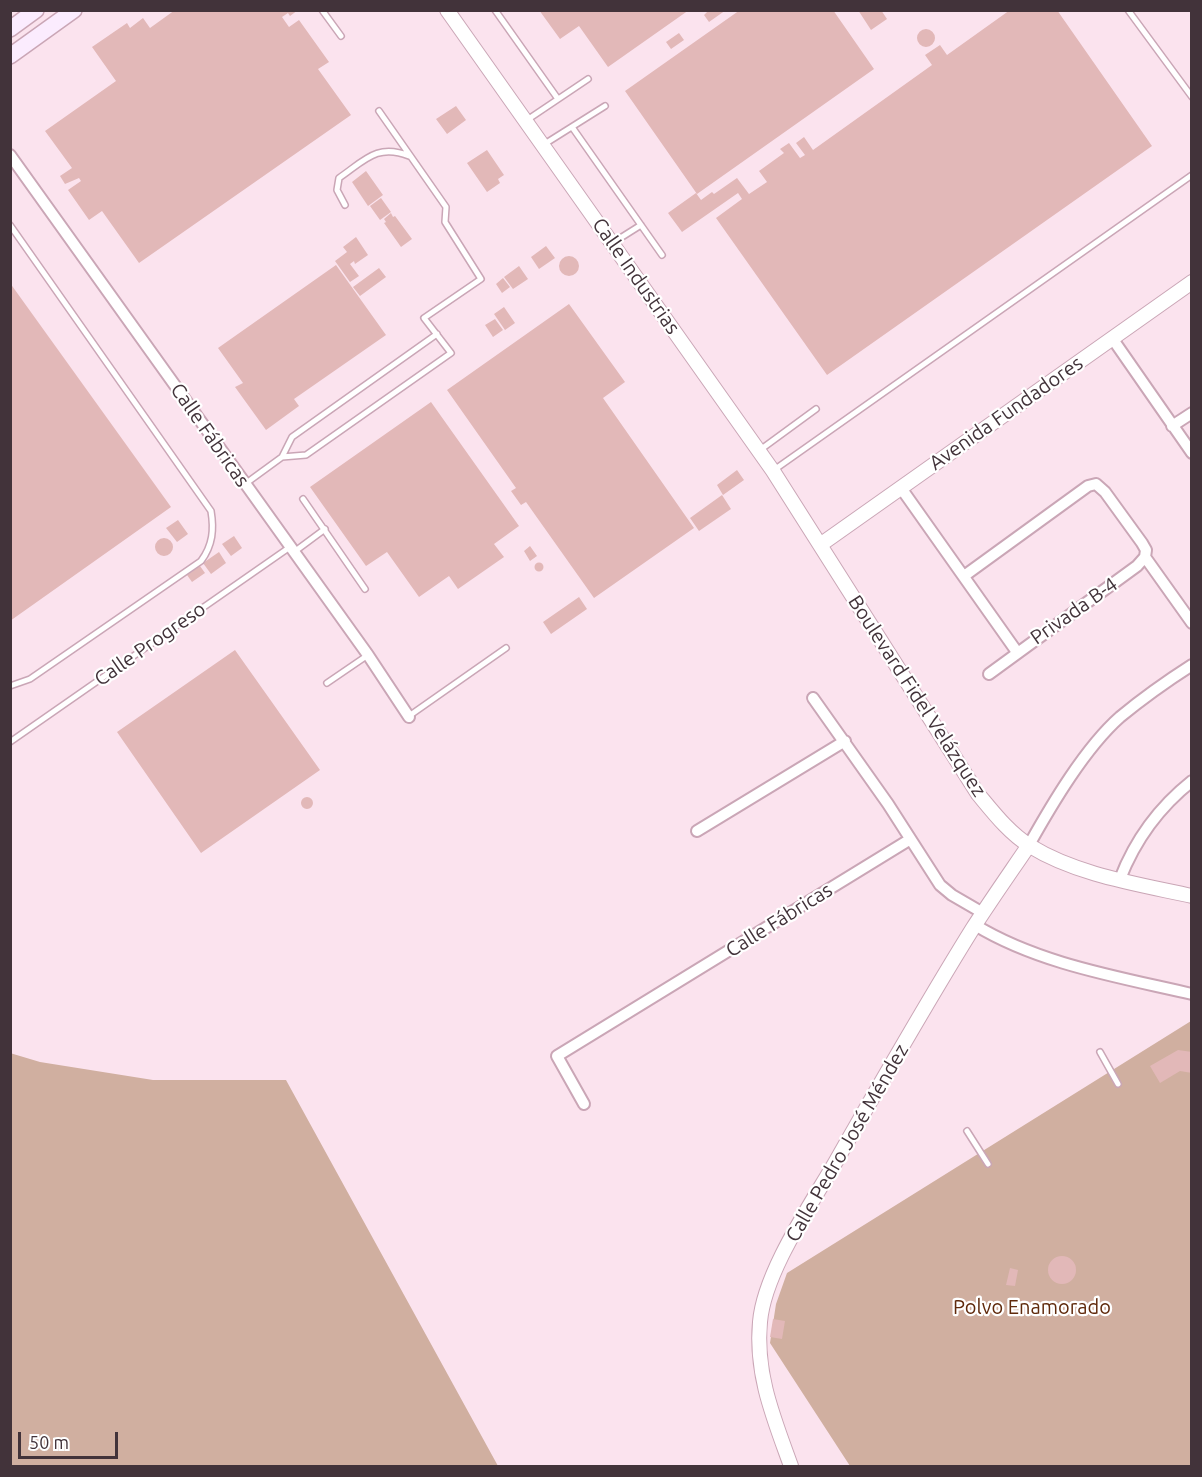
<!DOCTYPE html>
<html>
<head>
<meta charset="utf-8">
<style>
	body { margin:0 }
	#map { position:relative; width:1202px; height:1477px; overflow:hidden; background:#fbe3ee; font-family:Ubuntu,sans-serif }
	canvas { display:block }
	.frame { position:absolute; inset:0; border:12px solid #42333a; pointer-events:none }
	.scale { position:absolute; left:18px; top:1432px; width:100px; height:27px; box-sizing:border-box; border:3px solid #42333a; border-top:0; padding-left:8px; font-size:18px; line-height:21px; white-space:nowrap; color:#42333a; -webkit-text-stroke:4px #fff; paint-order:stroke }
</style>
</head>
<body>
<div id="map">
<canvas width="1202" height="1477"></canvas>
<div class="frame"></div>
<div class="scale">50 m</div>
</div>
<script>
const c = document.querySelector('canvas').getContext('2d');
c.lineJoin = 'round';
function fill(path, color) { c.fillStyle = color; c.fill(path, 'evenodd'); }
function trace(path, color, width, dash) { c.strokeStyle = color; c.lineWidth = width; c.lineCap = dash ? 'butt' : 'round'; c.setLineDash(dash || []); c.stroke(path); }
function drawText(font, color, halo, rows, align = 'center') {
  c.font = font + ' Ubuntu,sans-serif'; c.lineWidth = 4.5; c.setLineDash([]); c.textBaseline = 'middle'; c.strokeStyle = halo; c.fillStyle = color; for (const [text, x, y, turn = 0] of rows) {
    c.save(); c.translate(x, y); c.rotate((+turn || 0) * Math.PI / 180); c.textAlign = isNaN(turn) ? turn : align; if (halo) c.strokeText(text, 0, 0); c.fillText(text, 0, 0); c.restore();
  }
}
fill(new Path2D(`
	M 1191,1021 L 1191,1466 L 850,1466 L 770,1343 L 776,1304 L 787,1273 Z
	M 10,1053 L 40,1062 L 153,1080 L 286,1080 L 498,1466 L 11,1466 Z`), '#d0afa0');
fill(new Path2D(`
	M 175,10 L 298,10 L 290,16 L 288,13 L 282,17 L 289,27 L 299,20 L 329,62 L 318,69 L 351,115 L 139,263 L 102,211 L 89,220 L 68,190 L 81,181 L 79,178 L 65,184 L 60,176 L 72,168 L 45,131 L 116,81 L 92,47 L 127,23 L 130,28 L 143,18 L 150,28 Z
	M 539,10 L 689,10 L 608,67 L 579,26 L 560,39 Z
	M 709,10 L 726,10 L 709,22 L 704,15 Z
	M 740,10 L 833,10 L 874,69 L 697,194 L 625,91 Z
	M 858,10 L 881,10 L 887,19 L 871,30 Z
	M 1010,10 L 1057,10 L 1152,146 L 827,375 L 716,218 L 742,199 L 738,193 L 682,232 L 668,213 L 696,193 L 701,200 L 712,192 L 714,194 L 737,178 L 749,194 L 767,182 L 759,171 L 784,153 L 780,149 L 789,143 L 800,158 L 805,155 L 796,143 L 804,137 L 813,150 L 932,65 L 925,55 L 940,45 L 947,55 Z
	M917 38a9 9 0 1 1 18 0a9 9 0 1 1-18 0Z
	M 679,33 L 684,40 L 671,49 L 666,42 Z
	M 456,106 L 466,120 L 447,134 L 436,119 Z
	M 487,150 L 504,175 L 498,179 L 500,183 L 487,192 L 467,163 Z
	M 366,171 L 383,195 L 368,206 L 352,182 Z
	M 381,198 L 391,212 L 380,220 L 370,206 Z
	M 391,213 L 393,217 L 395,216 L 412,239 L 401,247 L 384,223 L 386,222 L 384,219 Z
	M 356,237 L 368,255 L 355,264 L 354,261 L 350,264 L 359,276 L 350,282 L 335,261 L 347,252 L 343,247 Z
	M 546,246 L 555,258 L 539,269 L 531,257 Z
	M559 266a10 10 0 1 1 20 0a10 10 0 1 1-20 0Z
	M 336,265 L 386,335 L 294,399 L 299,406 L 266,430 L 235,387 L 243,383 L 218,348 Z
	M 519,266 L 528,279 L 513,289 L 504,277 Z
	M 379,268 L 386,277 L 360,296 L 353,287 Z
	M 503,278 L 510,287 L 502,293 L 496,284 Z
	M 10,283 L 171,507 L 10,621 Z
	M 569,304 L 625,382 L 603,398 L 694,528 L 594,598 L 526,502 L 521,505 L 511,491 L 516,488 L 447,390 Z
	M 504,307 L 515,323 L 505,330 L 494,314 Z
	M 495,319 L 503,330 L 493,337 L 485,325 Z
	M 431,402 L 519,526 L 494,544 L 504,557 L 458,589 L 449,576 L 419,597 L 387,552 L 366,566 L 310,487 Z
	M 737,470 L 744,480 L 723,495 L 717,485 Z
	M 722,495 L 731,509 L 699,531 L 690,518 Z
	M 178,520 L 188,534 L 177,542 L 166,528 Z
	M 234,536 L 242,548 L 231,556 L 222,544 Z
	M155 547a9 9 0 1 1 18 0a9 9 0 1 1-18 0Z
	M 530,546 L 537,556 L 530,561 L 524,551 Z
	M 219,552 L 226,563 L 211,574 L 203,563 Z
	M534.5 567a4.5 4.5 0 1 1 9 0a4.5 4.5 0 1 1-9 0Z
	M 200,566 L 205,573 L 192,582 L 187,575 Z
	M 579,597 L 587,609 L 551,634 L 543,622 Z
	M 235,650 L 320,770 L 201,853 L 117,732 Z
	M301 803a6 6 0 1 1 12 0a6 6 0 1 1-12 0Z
	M 1178,1050 L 1192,1052 L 1192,1073 L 1180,1071 L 1160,1083 L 1150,1066 Z
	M1048 1270a14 14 0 1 1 28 0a14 14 0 1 1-28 0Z
	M 1010,1268 L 1018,1270 L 1015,1286 L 1006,1285 Z
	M 1022,1300 L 1039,1304 L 1036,1316 L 1019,1313 Z
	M 773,1319 L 785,1321 L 782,1339 L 770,1337 Z`), '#e2b8b8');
const service = new Path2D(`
	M 322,10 L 341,36
	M 495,10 L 558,99
	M 1128,10 L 1192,97
	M 527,120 L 588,79
	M 572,127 L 662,255
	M 543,145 L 605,106
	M 345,205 L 337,190 L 339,178 C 364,161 377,143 409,156
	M 10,225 L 211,511 C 214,529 213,545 201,561 L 30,679 L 10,686
	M 614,242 L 641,225
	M 760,450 L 816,409
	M 282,457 L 292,437 L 437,334
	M 774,470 L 1192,175
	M 245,484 L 282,457 L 306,455 L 451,353 L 424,318 L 481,279 L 445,222 L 446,207 L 379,111
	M 303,499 L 365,589
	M 294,552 L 325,529
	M 327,683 L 368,655
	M 409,716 L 506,648
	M 10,742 L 290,547
	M 1100,1052 L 1118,1084
	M 967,1131 L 988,1164`);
const minor = new Path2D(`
	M 10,155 L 368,655 L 409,717
	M 1112,338 L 1192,453
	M 1172,426 L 1192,413
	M 901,488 L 1017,652
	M 964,576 L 1088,486 L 1096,484 L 1105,492 L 1142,543 L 1146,550 L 1145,557 L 1192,623
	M 989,674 L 1137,566 L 1145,557
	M 813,698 L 888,804 L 940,885 L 952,895 L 983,913
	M 697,831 L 845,741
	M 1029,845 C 1052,804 1085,748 1120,717 C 1143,698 1167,681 1192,665
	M 1120,879 C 1135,840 1158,808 1192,781
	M 975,925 C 1039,964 1119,977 1192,994
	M 584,1104 L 557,1056 L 909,840`);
const tertiary = new Path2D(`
	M 447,10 L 773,471 L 978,794 C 993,812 1009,833 1030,846 C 1077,875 1138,884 1192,896
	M 820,545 L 1192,282
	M 791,1466 C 774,1419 755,1374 760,1322 C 764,1273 810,1206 835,1163 C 880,1084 925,1005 973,928 C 991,900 1010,873 1029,845`);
const secondary = new Path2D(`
	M 10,29 L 36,10
	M 10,56 L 74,10`);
trace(service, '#caa6b6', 8);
trace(minor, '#caa6b6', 14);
trace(tertiary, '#caa6b6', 16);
trace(secondary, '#caa6b6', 18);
trace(service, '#fff', 5);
trace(minor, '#fff', 10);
trace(tertiary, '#fff', 14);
trace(secondary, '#fbecfe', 15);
drawText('20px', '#42333a', '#fff', [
	["Calle Industrias",636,276,55],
	["Avenida Fundadores",1006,413,-35],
	["Calle Fábricas",210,435,55],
	["Privada B-4",1074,611,-35],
	["Calle Progreso",150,644,-35],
	["Boulevard Fidel Velázquez",917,696,57],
	["Calle Fábricas",779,920,-32],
	["Calle Pedro José Méndez",847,1143,-60]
]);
drawText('20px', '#602a0c', '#fff', [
	["Polvo Enamorado",1032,1307]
]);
</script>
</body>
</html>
